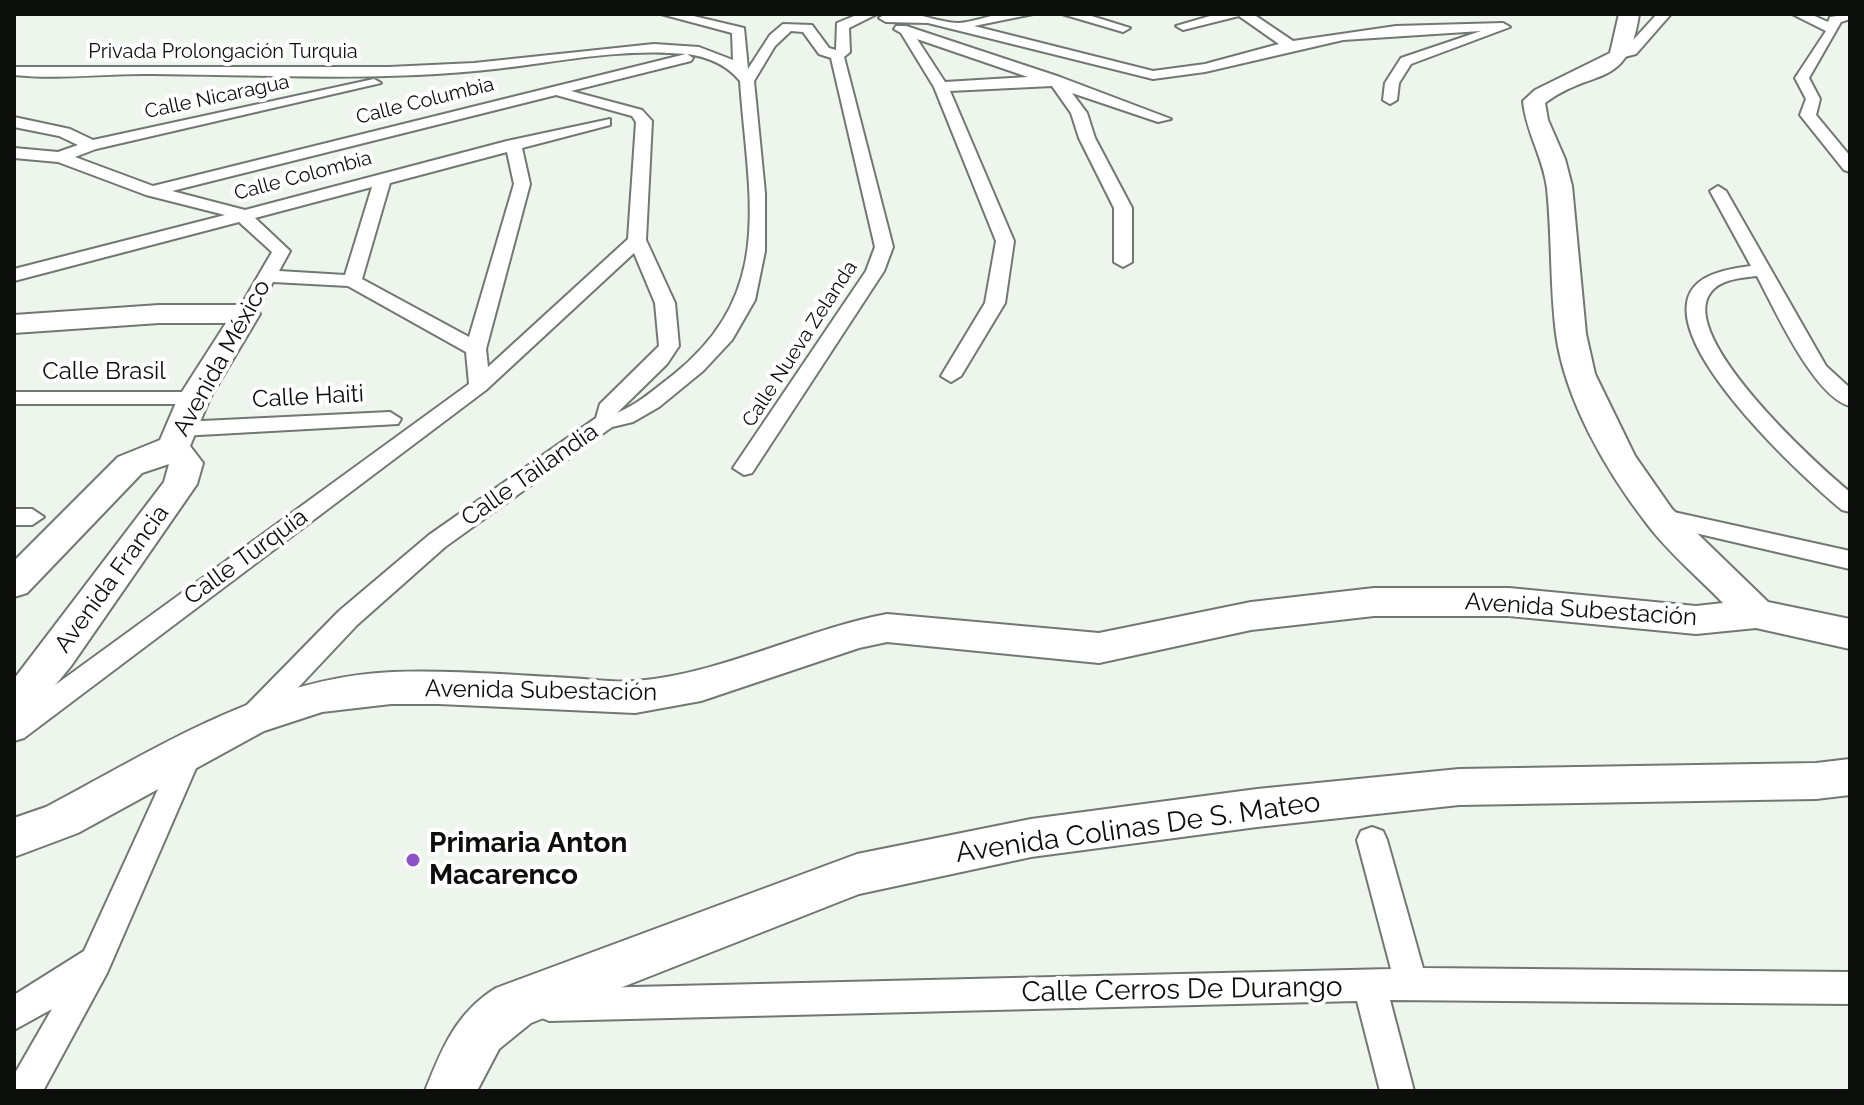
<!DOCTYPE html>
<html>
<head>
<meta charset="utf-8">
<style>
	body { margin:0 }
	#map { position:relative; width:1864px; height:1105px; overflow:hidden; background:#edf5ed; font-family:Raleway,sans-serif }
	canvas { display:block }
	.frame { position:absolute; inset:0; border:16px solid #0c0f0c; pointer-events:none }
</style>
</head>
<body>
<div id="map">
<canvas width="1864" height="1105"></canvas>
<div class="frame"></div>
</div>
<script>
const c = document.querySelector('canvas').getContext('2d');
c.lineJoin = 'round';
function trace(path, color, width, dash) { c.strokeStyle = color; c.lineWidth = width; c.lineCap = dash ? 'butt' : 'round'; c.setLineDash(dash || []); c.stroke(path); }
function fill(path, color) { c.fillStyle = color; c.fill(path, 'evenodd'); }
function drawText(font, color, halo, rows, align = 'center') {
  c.font = font + ' Raleway,sans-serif'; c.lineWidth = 8; c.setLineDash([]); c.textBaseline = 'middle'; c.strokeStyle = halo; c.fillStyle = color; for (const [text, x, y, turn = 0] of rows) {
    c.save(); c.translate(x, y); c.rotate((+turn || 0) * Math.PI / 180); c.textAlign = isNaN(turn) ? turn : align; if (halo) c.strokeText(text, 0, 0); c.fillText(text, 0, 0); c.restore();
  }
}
const street = new Path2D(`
	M 661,14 L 685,14 L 744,28 L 748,69 L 770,35 L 783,24 L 812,25 L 829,48 L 836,50 L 837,23 L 859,14 L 877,14 L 849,28 L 850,52 L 844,57 L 893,247 L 884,271 L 752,473 L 744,475 L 733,468 L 866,271 L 875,247 L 831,58 L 819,54 L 803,32 L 791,31 L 775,46 L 754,81 L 765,193 L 765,251 L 755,300 L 732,340 L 703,371 L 659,407 L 633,422 L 612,427 L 445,547 L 357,625 L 262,726 L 252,729 L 242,726 L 238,718 L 242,710 L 339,611 L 429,535 L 596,418 L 600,404 L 659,346 L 655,303 L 634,253 L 486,390 L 24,738 L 14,741 L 14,715 L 469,384 L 466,352 L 348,286 L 273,282 L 253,318 L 239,318 L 236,314 L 272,252 L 239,222 L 14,281 L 14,269 L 225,215 L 146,195 L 58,162 L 14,158 L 14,148 L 58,152 L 78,145 L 59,136 L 14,127 L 14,117 L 70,129 L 93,140 L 374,79 L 381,83 L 96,149 L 75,157 L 153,186 L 686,54 C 615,47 545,65 475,71 C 368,81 260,75 153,74 C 107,73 60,80 14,75 L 14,67 L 389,67 L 474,63 L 654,44 L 699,47 L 733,60 L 732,33 ZM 687,54 C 708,57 726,64 740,81 C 748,198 777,292 673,375 C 655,389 638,404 617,413 L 667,364 L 679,346 L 675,303 L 646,240 L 652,121 L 642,110 L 571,91 L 691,61 L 693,58 ZM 556,95 L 632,116 L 636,122 L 628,239 L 488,367 L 486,349 L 530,184 L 522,148 L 610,125 L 610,119 L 507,141 L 245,210 L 172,191 ZM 507,152 L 514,184 L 469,337 L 362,279 L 390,183 ZM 372,187 L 345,275 L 279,271 L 290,251 L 255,218 Z
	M 1002,14 L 1033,14 L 974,26 L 1153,71 L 1205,64 L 1279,44 L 1239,16 L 1183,30 L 1176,26 L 1217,14 L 1253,14 L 1293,41 L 1396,26 L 1503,23 L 1510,27 L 1411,64 L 1399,83 L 1397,100 L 1390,104 L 1383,100 L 1385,83 L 1401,58 L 1481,31 L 1343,40 L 1205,72 L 1153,79 L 928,23 L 886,22 L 879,18 C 900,3 937,24 959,23 C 972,22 988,16 1002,14 Z
	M 1062,14 L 1085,14 L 1130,28 L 1123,32 Z
	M 1657,14 L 1671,14 L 1636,54 L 1613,60 L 1613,54 L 1626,48 Z
	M 1792,14 L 1810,14 L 1828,22 L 1830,17 L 1850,14 L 1850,19 L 1841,22 L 1809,78 L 1820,99 L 1816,115 L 1850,156 L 1850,172 L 1844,170 L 1800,115 L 1806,99 L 1795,78 L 1826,31 Z
	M 896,26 L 906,26 L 1060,77 L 1171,119 L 1158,122 L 1072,93 L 1087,113 L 1095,138 L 1132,208 L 1132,262 L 1123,267 L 1114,262 L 1114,208 L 1079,138 L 1071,113 L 1052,86 L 950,91 L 1014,241 L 1005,303 L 961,376 L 951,382 L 941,376 L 985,303 L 996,241 L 934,87 L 901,33 L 894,29 ZM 917,39 L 1028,77 L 945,82 Z
	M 1718,186 L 1726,191 L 1826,366 L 1850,388 L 1850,406 C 1814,397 1774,308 1757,276 C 1741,278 1721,279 1711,292 C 1675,336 1818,466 1850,492 L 1850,512 L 1842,510 C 1800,475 1678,361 1687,303 C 1691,274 1728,269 1751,266 L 1710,191 Z
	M 14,392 L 194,392 L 204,398 L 194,404 L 14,404 Z
	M 390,412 L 401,419 L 398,424 L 181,436 L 170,429 L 181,422 Z
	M 14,509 L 32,509 L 44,517 L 32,525 L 14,525 Z
	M 1660,509 L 1850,551 L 1850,569 L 1652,523 L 1648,517 L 1652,511 Z
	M 189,740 L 199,744 L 203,752 L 107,973 L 43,1091 L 14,1091 L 14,1075 L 52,1009 L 14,1030 L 14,995 L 84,951 L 175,752 L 179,744 Z
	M 1372,827 L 1383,831 L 1387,840 L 1423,968 L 1850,972 L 1850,1004 L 1390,1000 L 1414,1091 L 1380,1091 L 1357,1001 L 549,1021 L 537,1016 L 532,1005 L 537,994 L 549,989 L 1391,969 L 1357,840 L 1361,831 Z`);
const secondary = new Path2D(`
	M 1619,14 L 1639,14 C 1628,91 1595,66 1545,103 L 1548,120 L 1565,159 L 1572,186 L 1586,334 L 1595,374 L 1635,456 L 1672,509 L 1768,602 L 1850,619 L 1850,649 L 1756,628 L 1696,634 L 1509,616 L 1374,616 L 1251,630 L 1099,663 L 887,642 L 859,648 L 701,701 L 635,713 L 439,704 L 391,704 L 322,712 L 264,731 L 78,833 L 14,857 L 14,818 L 46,807 C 156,749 265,677 393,672 C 452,670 511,675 569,678 C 591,679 614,683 636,681 C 722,674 802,630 887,614 L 1099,633 L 1251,602 L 1374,588 L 1509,588 L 1696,606 L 1723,603 C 1698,577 1669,553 1647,524 C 1606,471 1565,400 1556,334 C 1550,286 1552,236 1547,188 C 1543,157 1526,132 1523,101 L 1535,90 L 1610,53 Z
	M 159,305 L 246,305 L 256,308 L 260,314 L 210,398 L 190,446 L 203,463 L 197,484 L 71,666 L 28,718 L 14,723 L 14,679 L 164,482 L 169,464 L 142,473 L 27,593 L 14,597 L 14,561 L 118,457 L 160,440 L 178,398 L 226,323 L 159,323 L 14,333 L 14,315 Z
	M 1850,759 L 1850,795 L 1816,799 L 1459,805 L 1257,827 L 1031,857 L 859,894 L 531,1023 L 499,1049 L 477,1091 L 425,1091 C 442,1048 456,1013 496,988 L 857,854 L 1031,819 L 1257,789 L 1459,769 L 1816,763 Z`);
trace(street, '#717871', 4);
trace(secondary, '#717871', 4);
fill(street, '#fff');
fill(secondary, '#fff');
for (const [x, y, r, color] of [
	[413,860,8,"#8f51c6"]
]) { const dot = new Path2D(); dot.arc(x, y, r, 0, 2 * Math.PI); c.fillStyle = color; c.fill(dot); trace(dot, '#fff', 3); }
drawText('20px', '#0c0f0c', '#fff', [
	["Privada Prolongación Turquia",223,52],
	["Calle Nicaragua",217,97,-12],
	["Calle Columbia",425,101,-14],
	["Calle Colombia",303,176,-15],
	["Calle Nueva Zelanda",800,344,-57]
]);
drawText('24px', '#0c0f0c', '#fff', [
	["Avenida México",222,358,-61],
	["Calle Brasil",104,372],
	["Calle Haiti",308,397,-3],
	["Calle Tailandia",530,475,-35],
	["Calle Turquia",246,557,-36],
	["Avenida Francia",112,579,-54],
	["Avenida Subestación",1581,610,4],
	["Avenida Subestación",541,691,1]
]);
drawText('28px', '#0c0f0c', '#fff', [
	["Avenida Colinas De S. Mateo",1138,828,-8],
	["Calle Cerros De Durango",1182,990,-1]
]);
drawText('bold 28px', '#0c0f0c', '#fff', [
	["Primaria Anton",429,844],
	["Macarenco",429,876]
], 'left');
</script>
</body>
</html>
